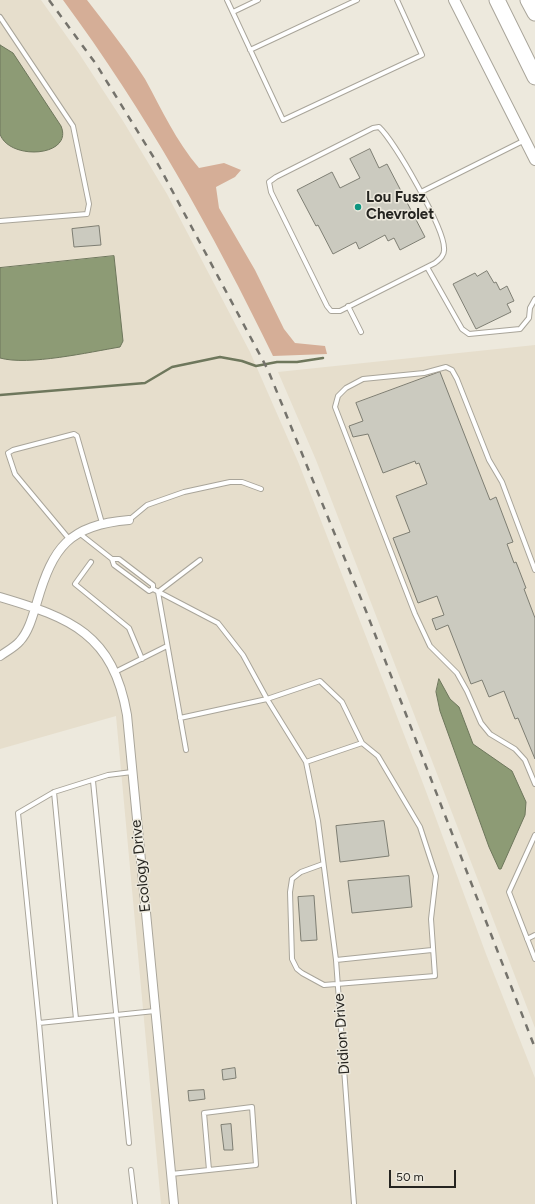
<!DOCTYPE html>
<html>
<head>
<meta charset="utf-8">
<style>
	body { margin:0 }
	#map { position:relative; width:535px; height:1204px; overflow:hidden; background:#ede9dd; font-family:Figtree,sans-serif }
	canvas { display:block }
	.scale { position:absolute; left:389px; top:1170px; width:67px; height:18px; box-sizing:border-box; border:2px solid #252420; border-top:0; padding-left:5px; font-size:12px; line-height:14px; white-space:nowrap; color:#252420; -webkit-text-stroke:3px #ede9dd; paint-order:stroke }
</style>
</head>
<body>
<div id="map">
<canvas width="535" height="1204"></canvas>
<div class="scale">50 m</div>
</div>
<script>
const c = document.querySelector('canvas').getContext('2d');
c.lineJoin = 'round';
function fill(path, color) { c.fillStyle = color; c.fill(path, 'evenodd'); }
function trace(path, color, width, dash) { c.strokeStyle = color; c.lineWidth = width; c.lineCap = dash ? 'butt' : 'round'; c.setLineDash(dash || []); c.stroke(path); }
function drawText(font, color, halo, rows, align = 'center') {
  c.font = font + ' Figtree,sans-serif'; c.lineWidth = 3; c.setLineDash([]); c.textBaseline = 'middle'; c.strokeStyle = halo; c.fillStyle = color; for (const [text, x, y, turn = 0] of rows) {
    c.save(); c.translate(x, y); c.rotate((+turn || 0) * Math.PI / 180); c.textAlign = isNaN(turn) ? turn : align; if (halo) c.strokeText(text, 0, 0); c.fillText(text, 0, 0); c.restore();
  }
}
fill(new Path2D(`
	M 0,0 L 41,0 L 80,55 L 123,121 L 167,194 L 250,352 L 299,464 L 424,786 L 486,954 L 535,1078 L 535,1204 L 161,1204 L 116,716 L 0,749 Z
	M 535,345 L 535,1028 L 316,460 L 278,372 Z`), '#e6decc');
fill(new Path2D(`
	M 63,0 L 87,0 C 107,26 128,52 145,79 C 162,110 176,141 199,168 L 224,163 L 241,170 L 235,177 L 216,187 L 219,208 L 255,270 L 284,329 L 295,343 L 325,346 L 327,354 L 273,356 C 213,232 145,111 63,0 Z`), '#d5ae97');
const water = new Path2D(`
	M 0,45 L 13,53 L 61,126 C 74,157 9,161 0,134 C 0,128 0,118 0,112 C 0,90 0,67 0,45 Z
	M 114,256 L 123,341 L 120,347 C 90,352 28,366 0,358 L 0,268 Z
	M 439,679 L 450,699 L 459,707 L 473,744 L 512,771 L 526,802 L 525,815 L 501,869 L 499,869 L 489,847 L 440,711 L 436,692 Z`);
fill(water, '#8d9b75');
trace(water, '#6e775c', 1);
trace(new Path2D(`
	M 0,395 L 145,383 L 172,367 L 220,357 L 242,361 L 256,366 L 277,362 L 297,362 L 323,358`), '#6e775c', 2.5);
const building = new Path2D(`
	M 370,149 L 379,168 L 387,164 L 425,237 L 400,250 L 394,238 L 388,241 L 385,235 L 359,249 L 356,242 L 333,254 L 318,225 L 316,226 L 297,190 L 332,172 L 340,188 L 360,178 L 350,159 Z
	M 99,226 L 101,245 L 74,247 L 72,229 Z
	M 487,271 L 494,283 L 496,282 L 500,290 L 507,286 L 514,301 L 507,304 L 511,312 L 476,329 L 453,284 L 475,273 L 477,276 Z
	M 440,372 L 490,500 L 496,497 L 513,542 L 507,544 L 514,563 L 516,562 L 526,588 L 524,589 L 535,618 L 535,759 L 518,718 L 515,719 L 504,691 L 489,697 L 482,680 L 471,684 L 448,625 L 436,630 L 432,619 L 444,615 L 437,596 L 418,603 L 393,538 L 410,532 L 396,496 L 427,484 L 419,463 L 416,464 L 415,461 L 383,473 L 368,434 L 353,437 L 349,426 L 363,421 L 356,403 Z
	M 384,821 L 389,856 L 340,862 L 336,826 Z
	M 409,876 L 412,907 L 352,913 L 348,881 Z
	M 314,896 L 317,940 L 301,941 L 298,897 Z
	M 235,1068 L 236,1078 L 223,1080 L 222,1070 Z
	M 204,1090 L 205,1099 L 189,1101 L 188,1091 Z
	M 231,1124 L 233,1150 L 224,1150 L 221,1125 Z`);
fill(building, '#cbcabf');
trace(building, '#7e7e73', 1);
const service = new Path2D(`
	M 227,0 L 283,120 L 422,55 L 397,0
	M 233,12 L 258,0
	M 0,17 L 73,126 L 89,204 L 87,214 L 0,221
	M 250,50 L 357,0
	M 379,127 C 395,142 444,228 444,248 C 445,255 440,259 435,263 L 340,311 L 331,311 L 327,306 L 271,192 L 269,182 L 276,177 L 373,128 Z
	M 421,192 L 525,140
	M 427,267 L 462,329 L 469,334 L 520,329 L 529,318 L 530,308 L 535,299
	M 348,306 L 361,332
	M 129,520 L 147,505 L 184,492 L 230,482 L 242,482 L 261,489
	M 79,533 L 112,559 L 114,565 L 149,591 L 153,589 L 218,623 L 243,655 L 267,699 L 306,762 L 318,821 L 336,960 L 354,1204
	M 70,540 L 15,474 L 8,453 L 13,450 L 74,434 L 77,436 L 102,523
	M 112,559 L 119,559 L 153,585 L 153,589
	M 91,562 L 75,584 L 129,628 L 142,659
	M 535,570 L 502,482 L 489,460 L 457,379 L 452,370 L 446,367 L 424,373 L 363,379 L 346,388 L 338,396 L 335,407 L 415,614 L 430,646 L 457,673 L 467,691 L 481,723 L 490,734 L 515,749 L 525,760 L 535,784
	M 158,592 L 186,750
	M 158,592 L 200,560
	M 115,672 L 167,646
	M 180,718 L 267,699 L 320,681 L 342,702 L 362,743 L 378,756 L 420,827 L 436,876 L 431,919 L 435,976 L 324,985 L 302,973 L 297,969 L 292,959 L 290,892 L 292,879 L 301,872 L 323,864
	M 306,762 L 362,743
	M 93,781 L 129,1143
	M 54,792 L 76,1019
	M 535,835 L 509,892 L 535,959
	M 527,939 L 535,935
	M 336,960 L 432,950
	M 39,1023 L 18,813 L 54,792 L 108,775 L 132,772
	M 131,1170 L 135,1204
	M 171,1174 L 256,1165 L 252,1107 L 204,1113 L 209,1170
	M 55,1204 L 39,1023 L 155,1011`);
const minor = new Path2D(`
	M 0,597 C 71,618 113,634 127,715 L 174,1204
	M 0,656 C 7,651 15,647 20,641 C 29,631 33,615 37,602 C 53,547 69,525 129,520`);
const tertiary = new Path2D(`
	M 454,0 L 535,160`);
const motorway = new Path2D(`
	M 497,0 L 535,77
	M 528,0 L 535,13`);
trace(service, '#a9a59a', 6);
trace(minor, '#a9a59a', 10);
trace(tertiary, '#a9a59a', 12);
trace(motorway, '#a9a59a', 17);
trace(service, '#fff', 4);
trace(minor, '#fff', 8);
trace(tertiary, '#fff', 10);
trace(motorway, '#fff', 15);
trace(new Path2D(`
	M 49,0 L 96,64 L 159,166 L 268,370 L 366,611 L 535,1048`), '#75736c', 2.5, [7, 7]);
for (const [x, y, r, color] of [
	[358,207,4,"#0e9580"]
]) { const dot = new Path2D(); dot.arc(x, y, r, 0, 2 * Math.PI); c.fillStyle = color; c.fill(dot); trace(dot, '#ede9dd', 1.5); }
drawText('bold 15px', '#252420', '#ede9dd', [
	["Lou Fusz",366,198],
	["Chevrolet",366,215]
], 'left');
drawText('15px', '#252420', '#ede9dd', [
	["Ecology Drive",141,866,-96],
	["Didion Drive",342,1034,-94]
]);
</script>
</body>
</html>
